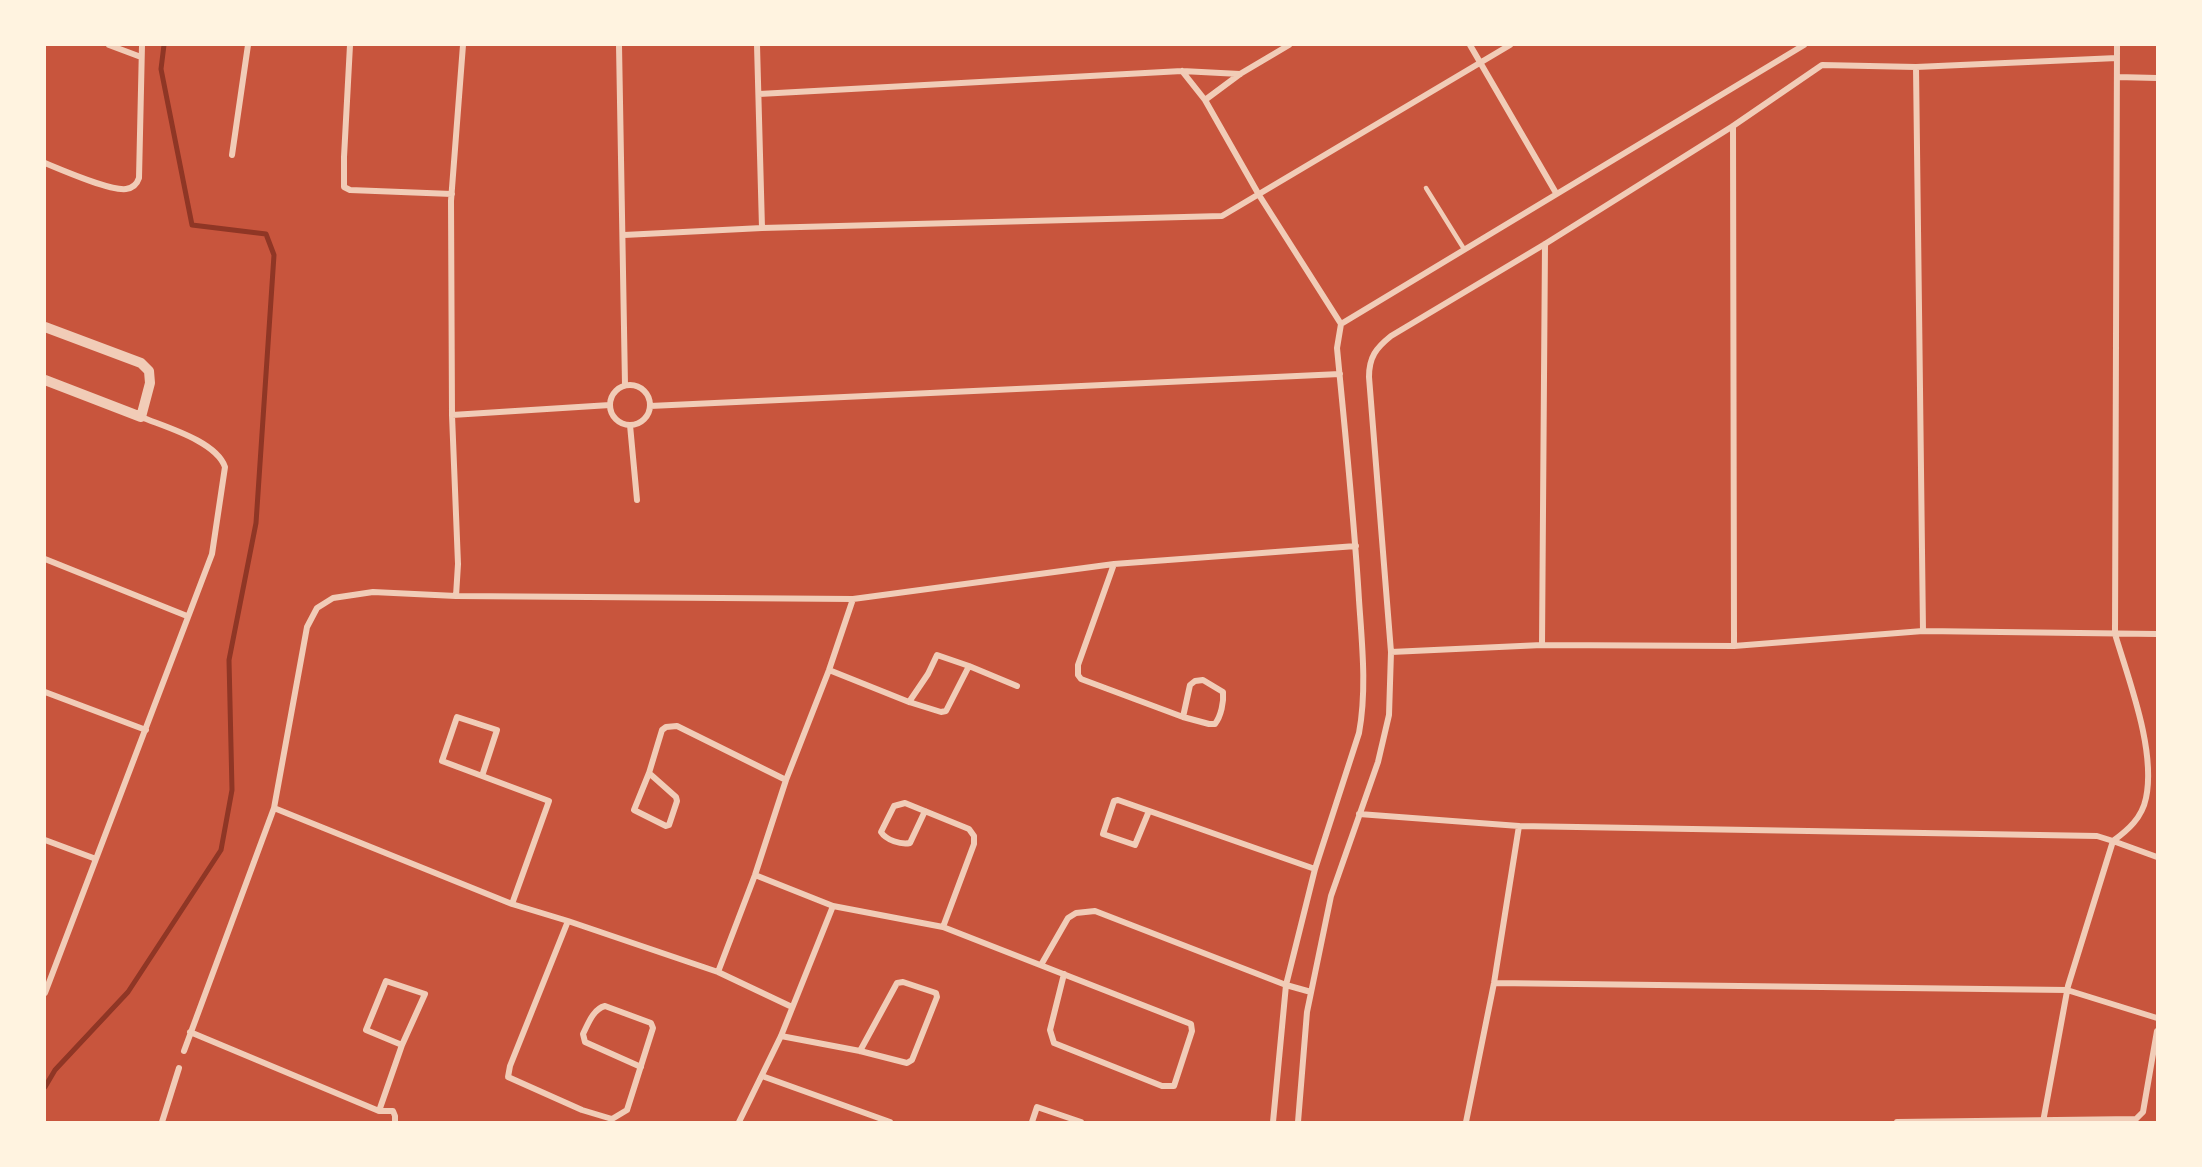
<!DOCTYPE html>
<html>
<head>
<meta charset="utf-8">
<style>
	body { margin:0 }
	#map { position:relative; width:2202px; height:1167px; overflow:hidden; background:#c8553d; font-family:"DejaVu Sans",sans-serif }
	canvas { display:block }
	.frame { position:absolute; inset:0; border:46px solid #fff3e0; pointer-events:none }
</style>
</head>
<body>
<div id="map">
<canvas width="2202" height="1167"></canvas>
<div class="frame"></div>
</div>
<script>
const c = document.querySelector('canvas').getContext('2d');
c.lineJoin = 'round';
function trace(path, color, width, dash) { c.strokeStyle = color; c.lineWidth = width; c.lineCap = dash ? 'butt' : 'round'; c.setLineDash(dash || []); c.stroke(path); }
trace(new Path2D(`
	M 45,1087 L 55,1070 L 128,992 L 221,850 L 232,790 L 229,660 L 256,523 L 274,255 L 266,234 L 192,225 L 161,69 L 164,45`), '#8f3625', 5);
trace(new Path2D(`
	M 1426,188 L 1464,249`), '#f1ccb7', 4.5);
trace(new Path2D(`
	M 109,45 L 141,57
	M 350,45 L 344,157 L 344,187 L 350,190 L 452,194
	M 619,45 L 625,385
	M 757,45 L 762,228
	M 1470,45 L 1556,193
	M 2117,45 L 2115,634 C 2129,681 2156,750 2146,798 C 2142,818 2128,830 2113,841 L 2157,857
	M 1916,67 L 1923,631
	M 1182,71 L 1205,100 L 1259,195 L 1341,324
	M 2117,77 L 2157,78
	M 759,94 L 1182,71 L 1240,74
	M 1205,100 L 1240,74 L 1289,45
	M 1733,126 L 1734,646
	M 232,155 L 248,45
	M 45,163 C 62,170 110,191 126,189 C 133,188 137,184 139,178 L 142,45
	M 624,235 L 762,228 L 1222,216 L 1510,45
	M 1341,324 L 1804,45
	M610 405a20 20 0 1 1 40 0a20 20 0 1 1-40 0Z
	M 650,406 L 1340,374
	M 452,415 L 610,405
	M 630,425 L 637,500
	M 45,559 L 187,616
	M 1114,564 L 1078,665 L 1078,675 L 1081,679 L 1183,717 L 1209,724 L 1215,724 C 1221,716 1224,702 1223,692 L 1203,680 L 1195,681 L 1190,685 L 1183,717
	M 456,596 L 458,564 L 452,415 L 451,201 L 463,45
	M 1542,645 L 1545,244
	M 1391,652 L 1542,645 L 1734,646 L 1923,631 L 2157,634
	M 969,666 L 1017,686
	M 829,670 L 909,702 L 941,712 L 946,711 L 969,666 L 937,655 L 928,674 L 909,702
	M 45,692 L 146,730
	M 649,773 L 676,797 L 677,801 L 669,825 L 666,826 L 634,810 L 649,773 L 662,730 L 666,727 L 677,726 L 786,780
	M 482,776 L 497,730 L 457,717 L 442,761 L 549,801 L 512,904
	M 274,808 L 512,904 L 568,921 L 718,972 L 792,1007
	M 925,811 L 910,843 C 901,845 886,840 881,832 L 894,806 L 905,803 L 969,829 L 974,836 L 974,844 L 943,927
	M 1149,811 L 1135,845 L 1103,834 L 1114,801 L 1118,800 L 1315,869
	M 1359,814 L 1519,826 L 2097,836 L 2113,841 L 2068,986 L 2043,1122
	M 45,840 L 96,859
	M 755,875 L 833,906 L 943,927 L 1191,1024 L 1192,1031 L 1174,1086 L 1162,1086 L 1054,1043 L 1050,1030 L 1064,974
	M 568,921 L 510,1066 L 508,1077 L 582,1110 L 612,1119 L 627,1110 L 652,1031 L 653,1028 L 651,1023 L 605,1006 C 593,1009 588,1024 583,1034 L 585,1042 L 641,1067
	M 1041,965 L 1068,918 L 1076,913 L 1095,911 L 1286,985 L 1311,992
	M 718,972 L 755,875 L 786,780 L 829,670 L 853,599
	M 1494,983 L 2067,990 L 2157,1018
	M 45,993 L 212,554 L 225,467 C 216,441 165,427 141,417
	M 190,1032 L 379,1111 L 402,1045 L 425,994 L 386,981 L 366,1030 L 402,1045
	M 781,1036 L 860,1051 L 907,1063 L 912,1060 L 937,997 L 936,993 L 903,982 L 897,983 L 860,1051
	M 184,1051 L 274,808 L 307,627 L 317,608 L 333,598 L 373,592 L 456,596 L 853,599 L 1114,564 L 1356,546
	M 762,1076 L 890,1122
	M 379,1111 L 393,1111 L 395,1116 L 395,1122
	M 162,1122 L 179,1068
	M 739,1122 L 781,1036 L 833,906
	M 1032,1122 L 1037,1107 L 1081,1122
	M 1273,1122 L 1286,985 L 1315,869 L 1359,733 C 1367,690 1362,644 1359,600 C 1354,516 1345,432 1337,348 L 1341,324
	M 1298,1122 L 1307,1012 L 1331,896 L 1378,762 L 1389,715 L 1391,652 L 1369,377 C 1369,357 1376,348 1391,336 L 1545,244 L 1733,126 L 1822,65 L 1916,67 L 2117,58
	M 1466,1122 L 1494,983 L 1519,826
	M 1897,1122 L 2136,1119 L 2143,1112 L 2157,1031`), '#f1ccb7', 6);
trace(new Path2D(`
	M 45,327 L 141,363 L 149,371 L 150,383 L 141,417 L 45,380`), '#f1ccb7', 10);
</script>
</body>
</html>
